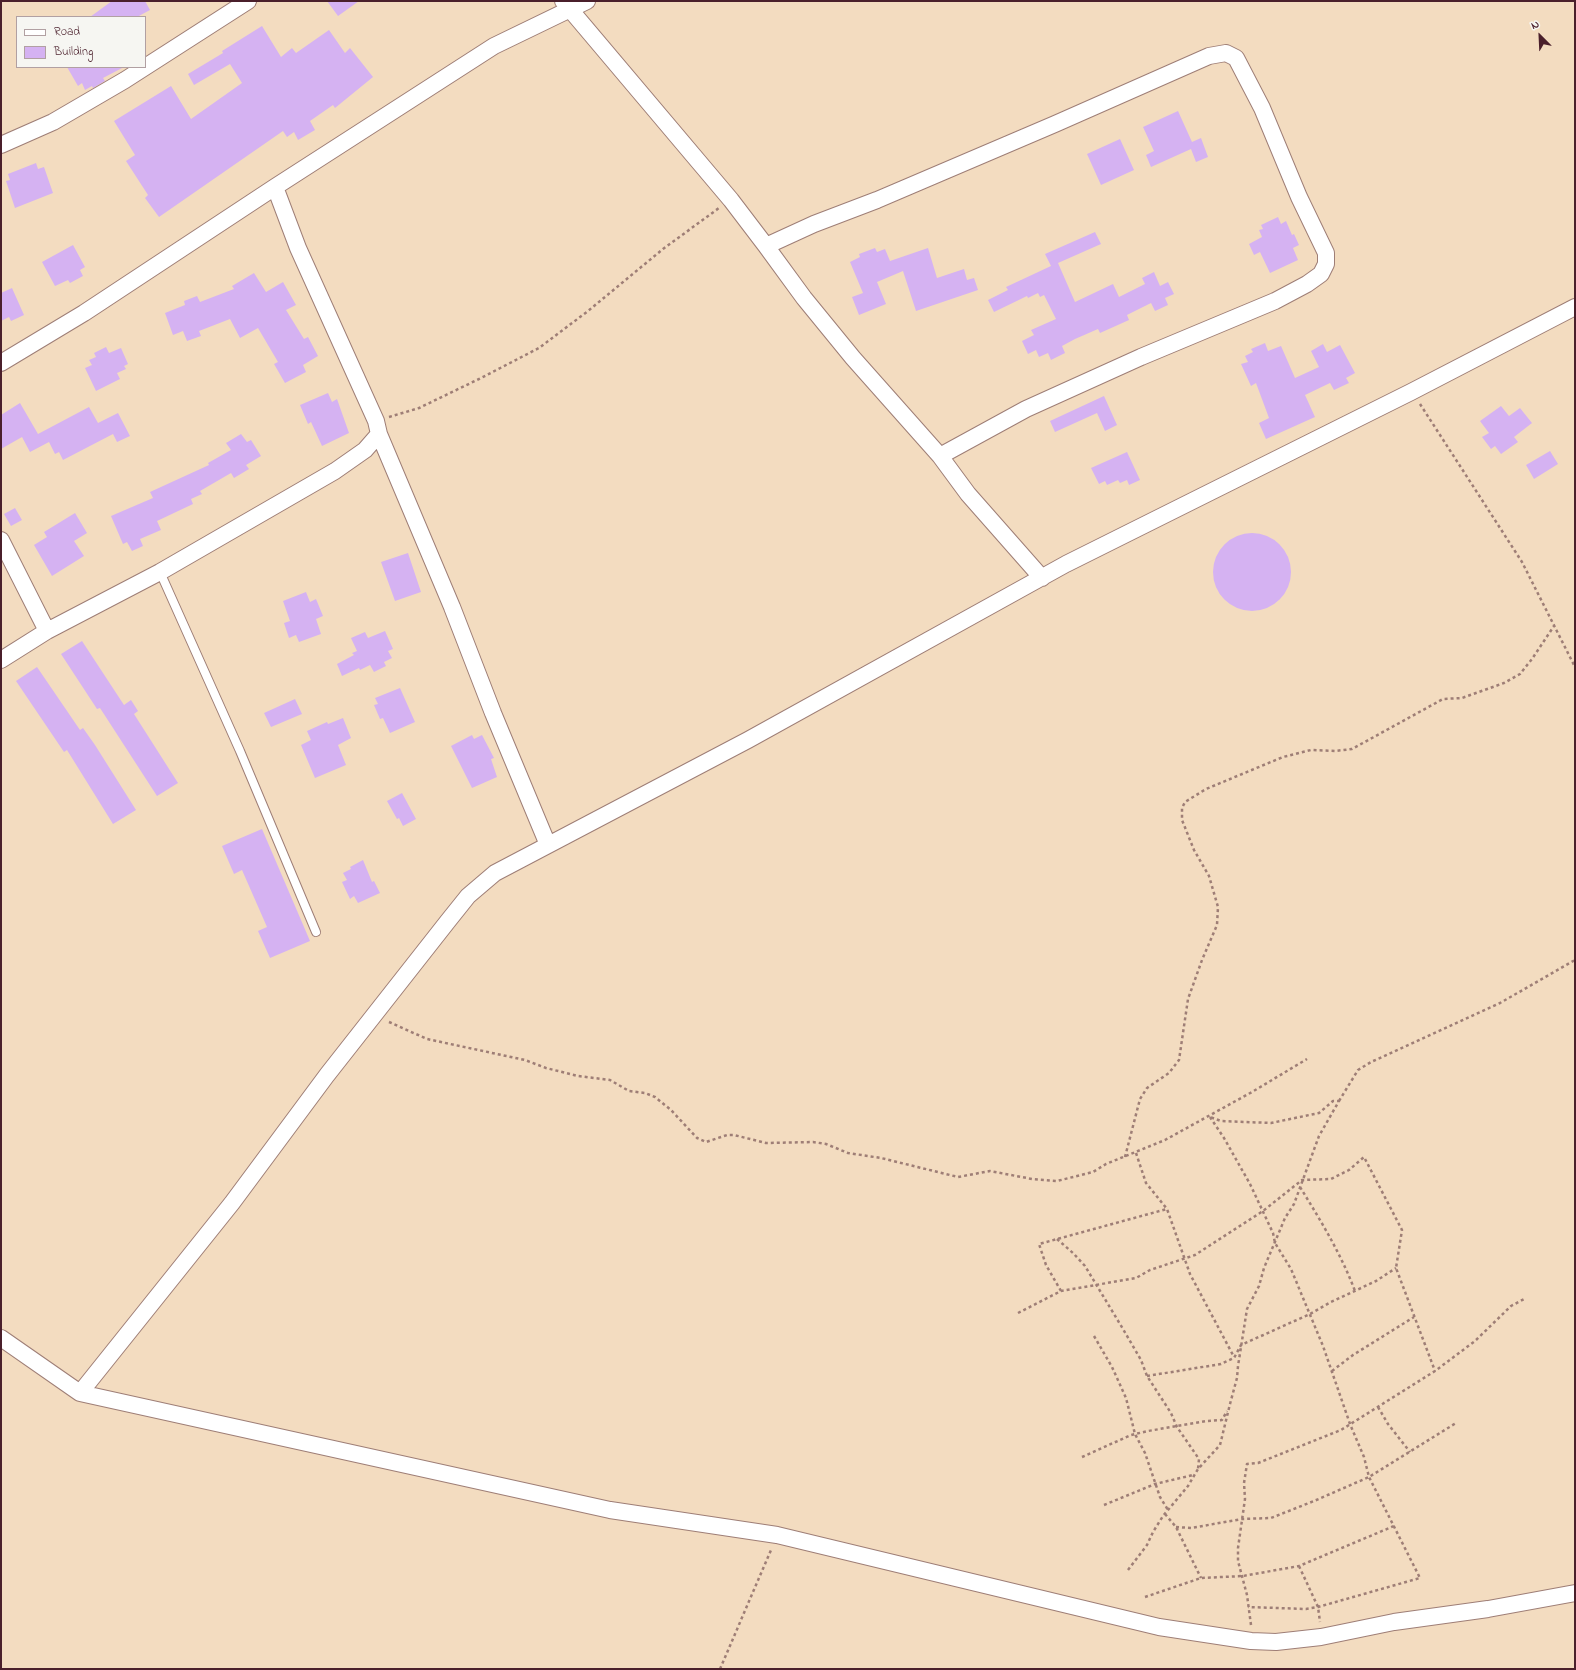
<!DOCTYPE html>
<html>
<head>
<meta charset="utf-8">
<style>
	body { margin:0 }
	#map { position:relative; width:1576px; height:1670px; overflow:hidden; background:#f3dcc0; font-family:"Indie Flower",sans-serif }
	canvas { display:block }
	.frame { position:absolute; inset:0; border:2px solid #4a1f2b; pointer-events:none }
	.legend { position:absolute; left:16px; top:16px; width:130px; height:52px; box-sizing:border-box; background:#f6f6f2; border:1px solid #b1a0a2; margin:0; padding:5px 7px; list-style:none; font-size:12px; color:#4a1f2b }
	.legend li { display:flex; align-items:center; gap:8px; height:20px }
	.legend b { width:20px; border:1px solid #b1a0a2 }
	.north { position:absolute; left:1520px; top:16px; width:40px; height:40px; -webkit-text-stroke:3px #f6f6f2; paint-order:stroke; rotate:336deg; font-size:11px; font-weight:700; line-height:16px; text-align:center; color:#4a1f2b }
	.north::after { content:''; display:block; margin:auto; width:14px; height:18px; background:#4a1f2b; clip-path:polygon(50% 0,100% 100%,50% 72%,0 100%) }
</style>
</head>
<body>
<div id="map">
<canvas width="1576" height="1670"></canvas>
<div class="frame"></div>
<ul class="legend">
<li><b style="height:5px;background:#fff"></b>Road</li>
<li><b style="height:11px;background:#d5b2f2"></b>Building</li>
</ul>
<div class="north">N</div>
</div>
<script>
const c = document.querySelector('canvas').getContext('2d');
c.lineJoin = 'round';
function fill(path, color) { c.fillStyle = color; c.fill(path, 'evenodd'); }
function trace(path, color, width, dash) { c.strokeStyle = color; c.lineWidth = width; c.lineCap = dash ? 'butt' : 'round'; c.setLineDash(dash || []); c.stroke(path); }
fill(new Path2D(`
	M 112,1 L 145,1 L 150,10 L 137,17 L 90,17 Z
	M 327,1 L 359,1 L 338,16 Z
	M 262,26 L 281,57 L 292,48 L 296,53 L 329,30 L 345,53 L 350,48 L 373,77 L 335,108 L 333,105 L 310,121 L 315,130 L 298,140 L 294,132 L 287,137 L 283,131 L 159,217 L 145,198 L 148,195 L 126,161 L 135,155 L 114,121 L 171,86 L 191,119 L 242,83 L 230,64 L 194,85 L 188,74 L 223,53 L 222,51 Z
	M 67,67 L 124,67 L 103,78 L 105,81 L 93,88 L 92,86 L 85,90 L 82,83 L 78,86 Z
	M 1178,111 L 1192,142 L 1201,138 L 1208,157 L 1196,162 L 1191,149 L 1151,167 L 1146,155 L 1154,151 L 1143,127 Z
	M 1120,139 L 1134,170 L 1101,185 L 1087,154 Z
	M 36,163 L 38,169 L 44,167 L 53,193 L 15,208 L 6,181 L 10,180 L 8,174 Z
	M 1278,217 L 1281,224 L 1286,221 L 1292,235 L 1294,234 L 1299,245 L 1293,248 L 1298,260 L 1270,273 L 1260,252 L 1254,255 L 1249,244 L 1262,237 L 1259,230 L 1263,229 L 1261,225 Z
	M 1095,232 L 1101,244 L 1058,263 L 1075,302 L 1113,284 L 1119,297 L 1145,284 L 1142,278 L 1154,272 L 1160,286 L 1168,282 L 1174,294 L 1165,298 L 1168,305 L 1155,311 L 1151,303 L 1127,315 L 1129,320 L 1100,333 L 1098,329 L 1075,339 L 1062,346 L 1065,353 L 1051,360 L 1048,353 L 1039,357 L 1036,350 L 1028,354 L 1022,341 L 1034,335 L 1031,330 L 1056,319 L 1044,295 L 1040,297 L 1038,293 L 1028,298 L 1027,296 L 994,312 L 988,300 L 1008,290 L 1006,287 L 1051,266 L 1045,254 Z
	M 73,245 L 85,267 L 80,270 L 83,276 L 70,283 L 68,280 L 55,286 L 42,262 Z
	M 875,248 L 877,252 L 885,249 L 890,261 L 928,248 L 937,278 L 964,269 L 967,280 L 974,278 L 978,290 L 916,311 L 903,271 L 877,282 L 886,304 L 859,315 L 852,297 L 863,293 L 850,262 L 860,257 L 859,254 Z
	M 254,273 L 266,292 L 283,282 L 296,305 L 286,310 L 304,339 L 308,337 L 318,356 L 303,365 L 306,372 L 285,383 L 274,364 L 278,362 L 258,328 L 240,338 L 230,319 L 199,331 L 201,336 L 187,341 L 183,331 L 173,335 L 165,313 L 185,305 L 184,301 L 197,296 L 200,302 L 234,289 L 232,286 Z
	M 12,288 L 24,315 L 11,321 L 9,317 L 1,321 L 1,293 Z
	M 1265,343 L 1268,351 L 1281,346 L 1295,378 L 1319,367 L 1311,351 L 1323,344 L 1327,352 L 1340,345 L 1355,373 L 1346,378 L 1349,383 L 1334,390 L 1330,383 L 1305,395 L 1315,417 L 1266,439 L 1259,423 L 1269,418 L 1256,383 L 1251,386 L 1241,364 L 1248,362 L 1245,356 L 1253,352 L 1251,349 Z
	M 106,347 L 109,353 L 121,348 L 128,364 L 124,366 L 126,369 L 117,373 L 120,379 L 96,391 L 85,368 L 92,365 L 89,360 L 96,357 L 94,353 Z
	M 328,393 L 332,402 L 337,399 L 349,433 L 322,446 L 311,422 L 308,424 L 300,405 Z
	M 1104,396 L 1117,425 L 1105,431 L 1097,413 L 1055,432 L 1050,421 Z
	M 20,403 L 38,434 L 89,407 L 98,423 L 118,413 L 130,436 L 117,442 L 113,434 L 63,460 L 59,452 L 55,454 L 49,442 L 30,452 L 22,437 L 1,449 L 1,415 Z
	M 1501,406 L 1509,416 L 1520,408 L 1532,423 L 1514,437 L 1518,442 L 1501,454 L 1495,446 L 1491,449 L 1482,437 L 1489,433 L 1480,421 Z
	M 241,434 L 247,442 L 251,440 L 261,456 L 246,465 L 249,469 L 234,478 L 231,473 L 200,491 L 202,494 L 191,499 L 193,504 L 157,521 L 161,530 L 140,539 L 143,546 L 132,551 L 127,542 L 123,544 L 111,516 L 153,498 L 150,492 L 209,465 L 208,463 L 231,450 L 226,443 Z
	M 1550,451 L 1558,464 L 1534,479 L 1526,465 Z
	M 1127,452 L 1140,480 L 1129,485 L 1127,480 L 1120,483 L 1118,480 L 1107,485 L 1105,481 L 1099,484 L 1091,468 Z
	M 15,508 L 22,520 L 11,526 L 4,514 Z
	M 75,513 L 87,533 L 74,541 L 84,556 L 52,576 L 34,545 L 47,537 L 44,532 Z
	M1213 572a39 39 0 1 1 78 0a39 39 0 1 1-78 0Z
	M 408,553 L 421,592 L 395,601 L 381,562 Z
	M 306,592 L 310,602 L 316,599 L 323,616 L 316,619 L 321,634 L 299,642 L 296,635 L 289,638 L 284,623 L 290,621 L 283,601 Z
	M 385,631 L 393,649 L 388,651 L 392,658 L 384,662 L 386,666 L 374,672 L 370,665 L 360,670 L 359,668 L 342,676 L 337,664 L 354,655 L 352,653 L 357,651 L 351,638 L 365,632 L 368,638 Z
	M 82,641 L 124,705 L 131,700 L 138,711 L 134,714 L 178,783 L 157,796 L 100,708 L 97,709 L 61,654 Z
	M 37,667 L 80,730 L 83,728 L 95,745 L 136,810 L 113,824 L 67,750 L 64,752 L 16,681 Z
	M 400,688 L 415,722 L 390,733 L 383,718 L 380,719 L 374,705 L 378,704 L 375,698 Z
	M 295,699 L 302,714 L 271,727 L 264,713 Z
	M 343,718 L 351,738 L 338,745 L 346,765 L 315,778 L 301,745 L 311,740 L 307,731 L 327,722 L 328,724 Z
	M 472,735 L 474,739 L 482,735 L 494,758 L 491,759 L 497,777 L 472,788 L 451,746 Z
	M 402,793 L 416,819 L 403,826 L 399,818 L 397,819 L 387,801 Z
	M 262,829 L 310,941 L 270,958 L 258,931 L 267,927 L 242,870 L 234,874 L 222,846 Z
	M 363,860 L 372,882 L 374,881 L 380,893 L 358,903 L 354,896 L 350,899 L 342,882 L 347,880 L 343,873 L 351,869 L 350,867 Z`), '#d5b2f2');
const service = new Path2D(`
	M 160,572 L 240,751 L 316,932`);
const minor = new Path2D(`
	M 563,1 L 731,200 L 766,246 L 804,298 L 853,358 L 940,456 L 968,494 L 1042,578
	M 1,145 L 53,122 L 125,80 L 248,1
	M 766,246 L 814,224 L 877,200 L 1055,124 L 1209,56 L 1226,53 L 1236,58 L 1262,108 L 1299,197 L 1326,253 L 1326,264 L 1321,274 L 1307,284 L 1275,301 L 1141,357 L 1026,409 L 940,456
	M 1,363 L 84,313 L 275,187 L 494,46 L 587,1
	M 379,434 L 452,607 L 493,713 L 548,845
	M 1,540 L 47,631
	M 1,660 L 47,631 L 160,572 L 335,471 L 365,450 L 379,434 L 376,421 L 298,248 L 275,187
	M 1,1338 L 80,1393 L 610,1510 L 777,1535 L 1159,1627 L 1251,1641 L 1276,1642 L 1321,1637 L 1394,1622 L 1488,1609 L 1575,1593
	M 80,1393 L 232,1203 L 327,1075 L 448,921 L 468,896 L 495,873 L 748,740 L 1066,564 L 1411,392 L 1575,307`);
trace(service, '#9e7e76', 10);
trace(minor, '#9e7e76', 18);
trace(new Path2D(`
	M 1420,404 L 1522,562 L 1575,667
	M 389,417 L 419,408 L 479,379 L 539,348 L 588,311 L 663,249 L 719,208
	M 389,1022 L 427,1039 L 525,1060 L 546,1068 L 578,1076 L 610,1080 L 629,1091 L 645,1093 L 655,1097 L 671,1110 L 697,1138 L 706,1142 L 727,1135 L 734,1135 L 766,1143 L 813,1142 L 826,1144 L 848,1153 L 881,1158 L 958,1177 L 990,1171 L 1032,1179 L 1057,1181 L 1093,1172 L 1106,1164 L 1165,1140 L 1252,1092 L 1307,1059
	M 1339,1101 L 1358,1070 L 1371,1062 L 1500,1003 L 1575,960
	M 1210,1117 L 1224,1138 L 1250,1184 L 1273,1233 L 1275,1243 L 1291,1269 L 1323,1346 L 1350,1424 L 1364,1457 L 1369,1477 L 1420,1578 L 1318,1607 L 1306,1609 L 1248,1607
	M 1136,1153 L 1146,1183 L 1167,1209 L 1190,1274 L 1234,1357
	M 1125,1157 L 1140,1099 L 1147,1088 L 1169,1073 L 1179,1060 L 1188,999 L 1202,960 L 1217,925 L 1218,907 L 1209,876 L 1194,850 L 1182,820 L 1182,808 L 1185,802 L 1206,789 L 1283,757 L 1311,750 L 1335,751 L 1352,749 L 1443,699 L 1462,698 L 1504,683 L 1520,674 L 1532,659 L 1554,626
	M 1300,1187 C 1321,1221 1341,1254 1355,1291
	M 1057,1239 L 1073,1253 L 1085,1266 L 1123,1329 L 1141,1360 L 1147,1376 L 1171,1413 L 1177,1427 L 1199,1459 L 1198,1469
	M 1061,1291 L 1046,1265 L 1039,1244 L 1167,1209
	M 1018,1313 L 1061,1291 L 1136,1278 L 1150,1270 L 1195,1255 L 1263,1211 L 1302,1180 L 1331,1179 L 1349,1170 L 1364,1157 L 1402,1230 L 1396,1268 L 1435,1371
	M 1094,1336 L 1112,1367 L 1126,1398 L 1135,1434 L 1145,1453 L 1160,1497 L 1168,1510
	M 1332,1371 L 1353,1355 L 1414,1317
	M 1147,1376 L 1221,1364 L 1234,1358 L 1241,1345 L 1310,1314 L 1331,1302 L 1376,1281 L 1396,1268
	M 1378,1407 L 1388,1424 L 1410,1452
	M 1082,1457 L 1131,1435 L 1148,1431 L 1207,1421 L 1222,1420 L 1227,1411
	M 1104,1505 L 1155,1484 L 1193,1475
	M 1165,1514 L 1176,1527 L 1201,1578
	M 1176,1527 L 1191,1528 L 1242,1519 L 1271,1518 L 1314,1501 L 1369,1477 L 1456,1423
	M 1299,1566 L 1318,1607 L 1320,1622
	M 1128,1570 L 1147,1545 L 1153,1532 L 1163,1516 L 1188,1486 L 1198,1469 L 1220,1445 L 1230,1404 L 1237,1378 L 1238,1366 L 1247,1309 L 1259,1286 L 1264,1268 L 1285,1218 L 1294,1204 L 1319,1136 L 1339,1101 L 1333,1101 L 1319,1113 L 1271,1123 L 1221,1121 L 1210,1117
	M 1145,1597 L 1201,1578 L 1243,1576 L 1299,1566 L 1394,1526
	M 1251,1625 L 1247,1595 L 1238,1561 L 1238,1548 L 1245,1499 L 1244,1483 L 1247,1464 L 1258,1463 L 1341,1430 L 1435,1371 L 1475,1341 L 1511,1306 L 1526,1298
	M 720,1669 L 771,1550`), '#9e7e76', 2.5, [3, 3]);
trace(service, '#fff', 8);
trace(minor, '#fff', 16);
</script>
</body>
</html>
